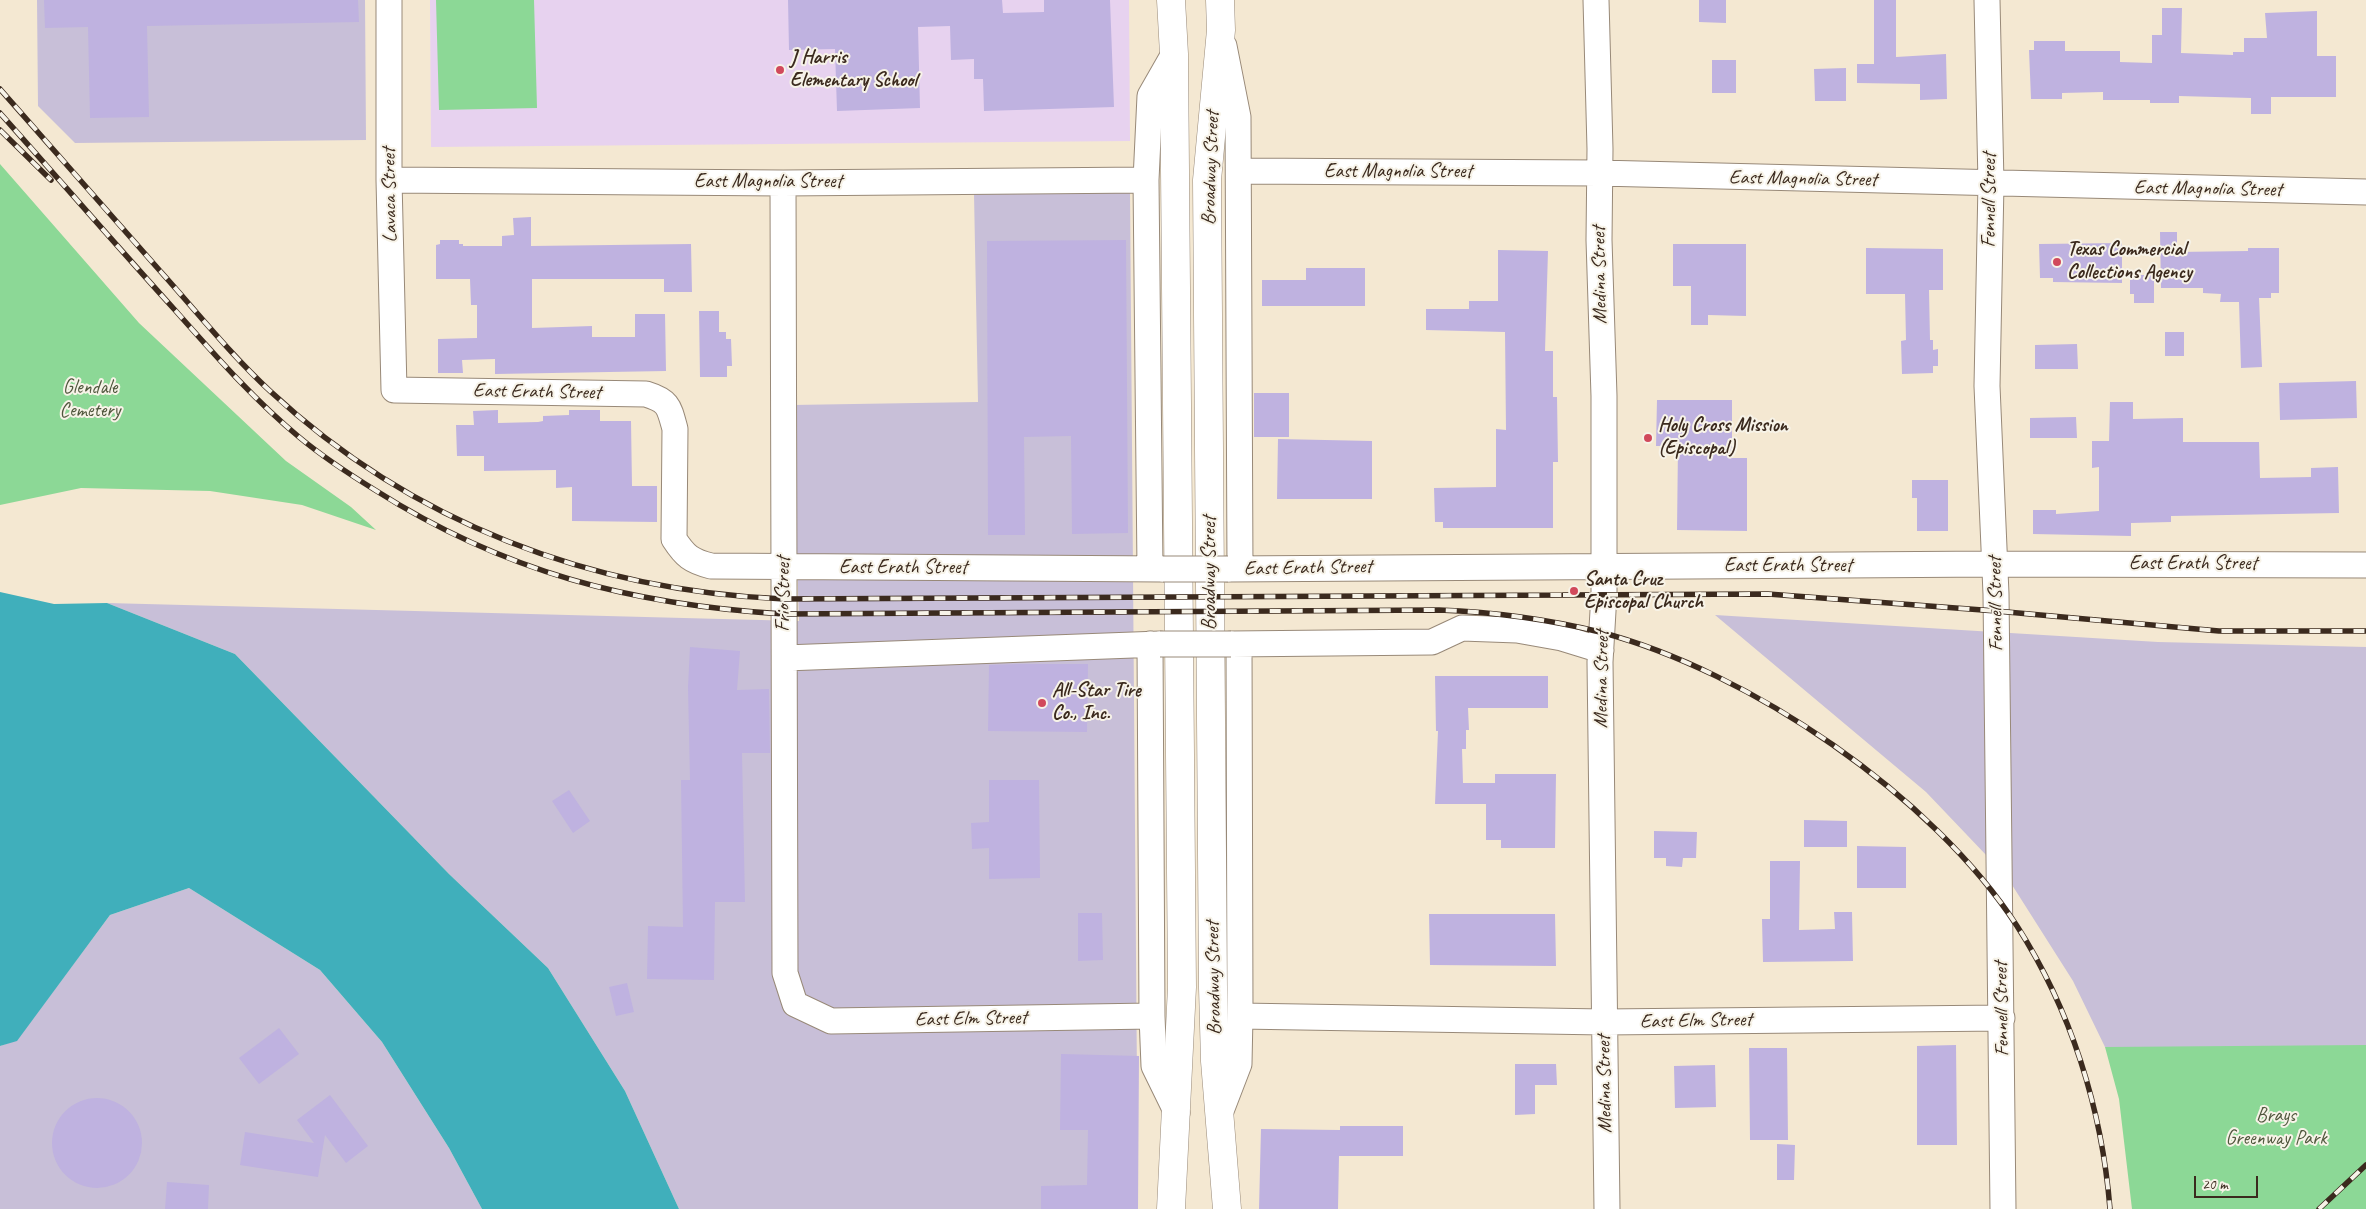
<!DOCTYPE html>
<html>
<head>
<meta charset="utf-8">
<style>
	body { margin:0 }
	#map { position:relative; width:2366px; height:1209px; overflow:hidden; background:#f4e8d2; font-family:Caveat,sans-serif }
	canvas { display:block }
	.scale { position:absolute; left:2194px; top:1176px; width:64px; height:22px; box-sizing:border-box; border:2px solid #3b2a1e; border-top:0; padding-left:6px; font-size:15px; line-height:18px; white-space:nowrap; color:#3b2a1e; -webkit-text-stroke:4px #f7f3e8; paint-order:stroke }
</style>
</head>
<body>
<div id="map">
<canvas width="2366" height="1209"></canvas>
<div class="scale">20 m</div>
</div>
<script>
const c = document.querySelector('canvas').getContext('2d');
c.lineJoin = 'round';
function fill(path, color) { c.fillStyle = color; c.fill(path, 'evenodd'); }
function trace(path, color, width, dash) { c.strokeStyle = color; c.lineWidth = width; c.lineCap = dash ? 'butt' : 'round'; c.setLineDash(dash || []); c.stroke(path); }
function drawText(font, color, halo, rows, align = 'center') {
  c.font = font + ' Caveat,sans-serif'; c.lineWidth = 4; c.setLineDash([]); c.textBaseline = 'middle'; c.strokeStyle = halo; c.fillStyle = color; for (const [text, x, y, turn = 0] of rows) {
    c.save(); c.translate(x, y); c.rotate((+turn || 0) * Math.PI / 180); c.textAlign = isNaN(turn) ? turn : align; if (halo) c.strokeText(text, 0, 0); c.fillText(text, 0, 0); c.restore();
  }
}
fill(new Path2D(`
	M 430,0 L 1129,0 L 1130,141 L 431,147 Z`), '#e7d2ef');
fill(new Path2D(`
	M 37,0 L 365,0 L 366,140 L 75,143 L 38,106 Z
	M 1130,191 L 1138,1209 L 679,1209 L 625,1091 L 548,968 L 449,874 L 235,654 L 107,603 L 799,621 L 792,405 L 978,402 L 974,194 Z
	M 1715,615 L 2158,642 L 2366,647 L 2366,1148 L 2162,1047 L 2105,1047 L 2073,981 L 2007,877 L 1926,792 Z
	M 189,888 L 320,970 L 382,1042 L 449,1148 L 482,1209 L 0,1209 L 0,1046 L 17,1040 L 110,915 Z`), '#c8bfd8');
fill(new Path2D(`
	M 436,0 L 534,0 L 537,108 L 439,110 Z
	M 0,164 L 139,323 L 286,461 L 351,507 L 376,530 L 302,505 L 210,491 L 81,488 L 0,505 Z
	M 2366,1045 L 2366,1209 L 2132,1209 L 2119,1099 L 2105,1047 Z`), '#8cd896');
fill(new Path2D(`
	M 0,592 L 54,604 L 107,603 L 235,654 L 449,874 L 548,968 L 625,1091 L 679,1209 L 482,1209 L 449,1148 L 382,1042 L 320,970 L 189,888 L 110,915 L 17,1041 L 0,1046 Z`), '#40afbb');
fill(new Path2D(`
	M 44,0 L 358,0 L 359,22 L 147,26 L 149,117 L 90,118 L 88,27 L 45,28 Z
	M 788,0 L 1002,0 L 1003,13 L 1044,12 L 1044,0 L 1110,0 L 1114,107 L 984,111 L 983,79 L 974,79 L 974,59 L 951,60 L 950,26 L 918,27 L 920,108 L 837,111 L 835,49 L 789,50 Z
	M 1699,0 L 1726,0 L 1726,23 L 1699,22 Z
	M 1874,0 L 1896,0 L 1896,57 L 1946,54 L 1947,99 L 1920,100 L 1920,84 L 1857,83 L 1857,64 L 1874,64 Z
	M 2162,8 L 2182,8 L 2181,53 L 2233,55 L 2233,52 L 2244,52 L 2244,38 L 2267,38 L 2265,13 L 2317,11 L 2317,56 L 2336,56 L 2336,97 L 2271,97 L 2271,114 L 2251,114 L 2251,98 L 2179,96 L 2179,103 L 2150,103 L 2150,100 L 2103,100 L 2103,92 L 2062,93 L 2062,99 L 2031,99 L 2029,50 L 2034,50 L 2034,41 L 2065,41 L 2065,51 L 2120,51 L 2120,62 L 2152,63 L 2152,35 L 2162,35 Z
	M 1712,60 L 1736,60 L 1736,93 L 1712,93 Z
	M 1846,68 L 1846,101 L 1815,101 L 1814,69 Z
	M 531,217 L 531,246 L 691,244 L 692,292 L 664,292 L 664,279 L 532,279 L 532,328 L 592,326 L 592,337 L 635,337 L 635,314 L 665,314 L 666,371 L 495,374 L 495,359 L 462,360 L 463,373 L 438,373 L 438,339 L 477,338 L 477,305 L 471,305 L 470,279 L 436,279 L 436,245 L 440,244 L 440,240 L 459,240 L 459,244 L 463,244 L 463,246 L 502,246 L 502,236 L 514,235 L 513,218 Z
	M 2160,232 L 2177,232 L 2177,252 L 2248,251 L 2248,248 L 2279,248 L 2279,293 L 2271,293 L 2271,298 L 2259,298 L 2262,367 L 2241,368 L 2239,302 L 2220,302 L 2221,294 L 2203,293 L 2203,288 L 2161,288 Z
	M 1126,240 L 1128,533 L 1072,534 L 1071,436 L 1024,437 L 1025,535 L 988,535 L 987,241 Z
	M 2122,243 L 2122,283 L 2053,282 L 2053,278 L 2040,278 L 2039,244 Z
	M 1673,244 L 1746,244 L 1746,316 L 1708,315 L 1708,325 L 1691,325 L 1691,286 L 1673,286 Z
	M 1866,248 L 1943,249 L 1943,290 L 1929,290 L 1930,340 L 1933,340 L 1933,350 L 1938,349 L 1938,366 L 1933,366 L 1933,373 L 1902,374 L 1901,341 L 1906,340 L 1905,294 L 1866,294 Z
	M 1498,250 L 1548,251 L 1545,351 L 1553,351 L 1553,397 L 1557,397 L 1558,462 L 1553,462 L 1553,528 L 1443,528 L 1443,522 L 1435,522 L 1434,488 L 1496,487 L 1496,429 L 1506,430 L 1505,332 L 1426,330 L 1426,309 L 1469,309 L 1469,301 L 1498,301 Z
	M 1306,268 L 1365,268 L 1365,306 L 1262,306 L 1262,280 L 1306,280 Z
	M 2130,275 L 2154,275 L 2154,303 L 2134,303 L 2134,294 L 2130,294 Z
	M 699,311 L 719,311 L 719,332 L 726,332 L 726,339 L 731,339 L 732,366 L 727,366 L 727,377 L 700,377 Z
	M 2165,332 L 2184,332 L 2184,356 L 2165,356 Z
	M 2077,344 L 2078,369 L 2035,369 L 2035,345 Z
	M 2356,381 L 2357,418 L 2280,420 L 2279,383 Z
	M 1254,393 L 1289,393 L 1289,437 L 1254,437 Z
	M 1657,400 L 1732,400 L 1732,458 L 1747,458 L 1747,531 L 1677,530 L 1678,446 L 1656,446 Z
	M 2110,402 L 2133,402 L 2133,419 L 2183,418 L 2183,442 L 2259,442 L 2260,478 L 2311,477 L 2311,468 L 2338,467 L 2339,513 L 2171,516 L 2171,522 L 2131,523 L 2131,536 L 2033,534 L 2033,510 L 2056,510 L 2056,514 L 2099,511 L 2099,467 L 2092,468 L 2092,441 L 2109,441 Z
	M 498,410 L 498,423 L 538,422 L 543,421 L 543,416 L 569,415 L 569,410 L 600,410 L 600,421 L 631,421 L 632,486 L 657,486 L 657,522 L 572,521 L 572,487 L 556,488 L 556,470 L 484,471 L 484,456 L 457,456 L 456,425 L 474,425 L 473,411 Z
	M 2076,417 L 2077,438 L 2030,438 L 2030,418 Z
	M 1278,439 L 1372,441 L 1372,499 L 1277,499 Z
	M 1912,480 L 1948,480 L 1948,531 L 1917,531 L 1917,498 L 1912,498 Z
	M 690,647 L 740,651 L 737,690 L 769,689 L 770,753 L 742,753 L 745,902 L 715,902 L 714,980 L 647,979 L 648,926 L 683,927 L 681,780 L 690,780 L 688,687 Z
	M 1019,664 L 1088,664 L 1087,732 L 988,731 L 989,665 Z
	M 1435,676 L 1548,676 L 1548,708 L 1468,708 L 1469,730 L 1466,730 L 1466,749 L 1462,749 L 1463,783 L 1495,783 L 1495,774 L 1556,774 L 1555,848 L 1501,848 L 1501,840 L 1486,840 L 1486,804 L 1435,804 L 1438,731 L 1436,731 Z
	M 989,780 L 1039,780 L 1040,878 L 989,879 L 989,848 L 972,849 L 971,823 L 989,822 Z
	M 569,790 L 590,821 L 573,833 L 552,801 Z
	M 1804,820 L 1847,821 L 1847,847 L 1804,847 Z
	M 1654,831 L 1697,832 L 1696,858 L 1683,858 L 1682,867 L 1666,866 L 1666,858 L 1654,858 Z
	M 1857,846 L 1906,847 L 1906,888 L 1857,888 Z
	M 1770,861 L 1800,861 L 1799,930 L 1835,929 L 1834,912 L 1852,912 L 1853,961 L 1763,962 L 1762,919 L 1770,919 Z
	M 1078,913 L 1102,913 L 1103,960 L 1078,961 Z
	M 1429,914 L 1555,914 L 1556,966 L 1430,965 Z
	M 627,983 L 634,1012 L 616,1016 L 609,987 Z
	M 279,1028 L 299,1054 L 259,1084 L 239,1058 Z
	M 1956,1045 L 1957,1145 L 1917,1145 L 1917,1046 Z
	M 1749,1048 L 1787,1048 L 1788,1140 L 1750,1140 Z
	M 1061,1054 L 1139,1056 L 1138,1209 L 1041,1209 L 1041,1186 L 1087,1185 L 1088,1130 L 1060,1130 Z
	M 1515,1064 L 1556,1064 L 1557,1085 L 1535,1085 L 1535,1114 L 1515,1115 Z
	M 1715,1065 L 1716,1107 L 1675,1108 L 1674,1066 Z
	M 330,1095 L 368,1146 L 346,1163 L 325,1135 L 318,1177 L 240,1165 L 245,1132 L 314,1143 L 297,1120 Z
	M52 1143a45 45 0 1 1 90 0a45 45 0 1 1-90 0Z
	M 1340,1126 L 1403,1126 L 1403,1156 L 1339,1156 L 1338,1209 L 1259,1209 L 1261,1129 L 1340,1130 Z
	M 1777,1144 L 1795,1145 L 1794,1180 L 1777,1180 Z
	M 167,1182 L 209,1185 L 208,1209 L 165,1209 Z`), '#bfb2e0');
const street = new Path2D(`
	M 389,0 L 389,180 L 394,390 L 646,394 C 669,401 669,407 675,429 L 674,539 C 685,556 691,561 711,566 L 1163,569
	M 1596,0 L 1600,149 L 1599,240 L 1604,396 L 1604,594 L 1600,662 L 1607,1209
	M 1987,0 L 1991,183 L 1987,386 L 1996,594 L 2003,1209
	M 1224,46 L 1238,117 L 1240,569
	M 1239,171 L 1599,173 L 2366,192
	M 389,180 L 783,183 L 1146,180
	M 783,183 L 785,973 L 795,1004 L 831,1021 L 1152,1016
	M 1150,569 L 1146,180 L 1150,96 L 1174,54
	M 1228,569 L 1995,564 L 2366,565
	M 1150,644 L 1152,1016 L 1154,1066 L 1177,1113
	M 1231,644 L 1432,642 L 1462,628 L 1517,630 L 1562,638 L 1601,650
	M 785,658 L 1160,644
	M 1240,1016 L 1604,1022 L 2002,1018
	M 1219,1116 L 1239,1064 L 1240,1016 L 1239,644`);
const primary = new Path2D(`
	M 1220,0 L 1221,30 L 1207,180 L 1213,988 L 1215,1061 L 1227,1209
	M 1171,1209 L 1182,987 L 1174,54 L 1171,0`);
trace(street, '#988978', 27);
trace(primary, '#988978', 29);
trace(street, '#fff', 25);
trace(primary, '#fff', 28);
const rail = new Path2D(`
	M 0,89 C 54,150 107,211 161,272 C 197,312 231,355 270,391 C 412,523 592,591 784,599 L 1569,595
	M 0,113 C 58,178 115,244 174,309 C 214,354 253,399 299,437 C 323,457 349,474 375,490 C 504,572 632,605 784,614 L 1439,610 C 1494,612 1547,619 1600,632 C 1749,671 1933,796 2017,926 C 2071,1010 2102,1109 2110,1209
	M 0,130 L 51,180
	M 1563,595 L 1768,594 L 1996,611 L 2219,631 L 2366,631
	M 2319,1209 L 2366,1165`);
trace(rail, '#3b2a1e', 5.5);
trace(rail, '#f7f3e8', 4, [11]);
const streetBridge = new Path2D(`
	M 1163,569 L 1228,569
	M 1160,644 L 1231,644`);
trace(streetBridge, '#988978', 27, []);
trace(streetBridge, '#fff', 25);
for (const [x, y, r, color] of [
	[780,70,5,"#d1495b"],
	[2057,262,5,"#d1495b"],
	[1648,438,5,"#d1495b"],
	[1574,591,5,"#d1495b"],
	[1042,703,5,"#d1495b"]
]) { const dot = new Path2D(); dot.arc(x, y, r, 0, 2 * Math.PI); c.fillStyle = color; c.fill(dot); trace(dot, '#f7f3e8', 2); }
drawText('bold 20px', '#3b2a1e', '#f7f3e8', [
	["J Harris",790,58],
	["Elementary School",790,81],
	["Texas Commercial",2067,250],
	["Collections Agency",2067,273],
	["Holy Cross Mission",1658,426],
	["(Episcopal)",1658,449],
	["Santa Cruz",1584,580],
	["Episcopal Church",1584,603],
	["All-Star Tire",1052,691],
	["Co., Inc.",1052,714]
], 'left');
drawText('20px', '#3b2a1e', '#f7f3e8', [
	["Broadway Street",1211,168,-88],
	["East Magnolia Street",1398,172],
	["East Magnolia Street",1803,179,1],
	["East Magnolia Street",768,182],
	["East Magnolia Street",2208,189,1],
	["Lavaca Street",390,195,-91],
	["Fennell Street",1990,200,-90],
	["Medina Street",1600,275,-91],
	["East Erath Street",537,392,1],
	["East Erath Street",2193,564],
	["East Erath Street",1788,566],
	["East Erath Street",903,568],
	["East Erath Street",1308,568,-1],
	["Broadway Street",1210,573,-90],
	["Frio Street",784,594,-90],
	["Fennell Street",1996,604,-91],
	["Medina Street",1602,679,-89],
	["Broadway Street",1214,978,-91],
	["Fennell Street",2002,1009,-91],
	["East Elm Street",971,1019,-1],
	["East Elm Street",1696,1021,-1],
	["Medina Street",1605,1084,-91]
]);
drawText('20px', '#4f563c', '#f7f3e8', [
	["Glendale",90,388],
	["Cemetery",90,411],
	["Brays",2276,1116],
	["Greenway Park",2276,1139]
]);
</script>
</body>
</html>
